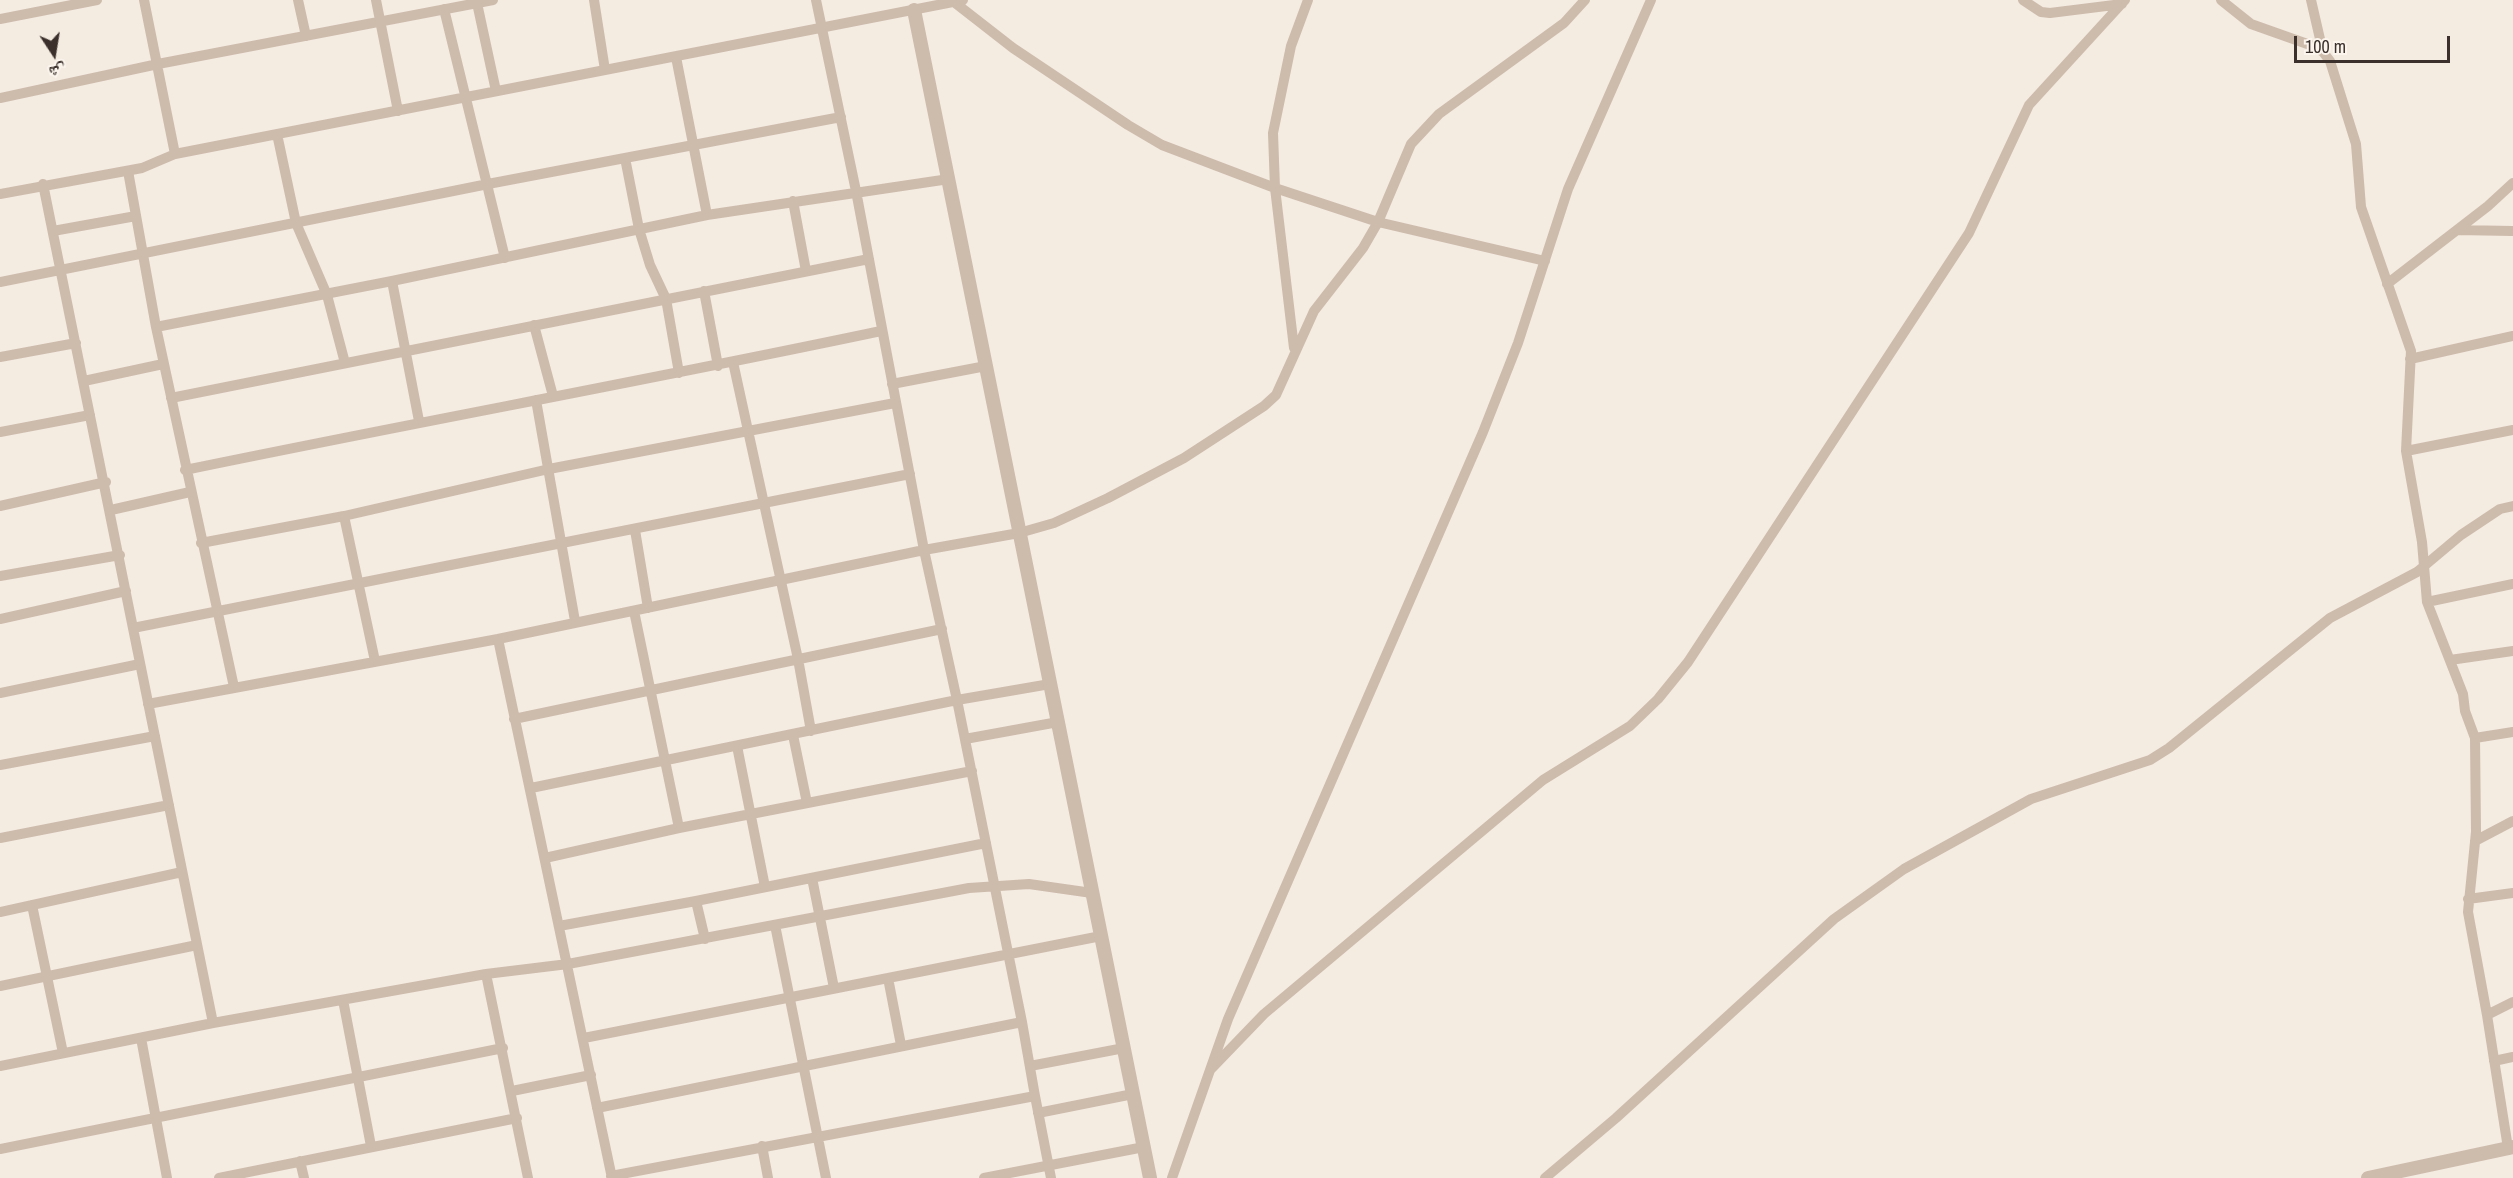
<!DOCTYPE html>
<html>
<head>
<meta charset="utf-8">
<style>
	body { margin:0 }
	#map { position:relative; width:2513px; height:1178px; overflow:hidden; background:#f4ebe1; font-family:"Archivo Narrow","Noto Naskh Arabic",sans-serif }
	canvas { display:block }
	.north { position:absolute; left:24px; top:24px; width:60px; height:60px; -webkit-text-stroke:4px #fbf5ee; paint-order:stroke; rotate:168deg; font-size:16px; font-weight:700; line-height:24px; text-align:center; color:#3b302b }
	.north::after { content:''; display:block; margin:auto; width:21px; height:27px; background:#3b302b; clip-path:polygon(50% 0,100% 100%,50% 72%,0 100%) }
	.scale { position:absolute; left:2294px; top:36px; width:156px; height:27px; box-sizing:border-box; border:3px solid #3b302b; border-top:0; padding-left:8px; font-size:18px; line-height:21px; white-space:nowrap; color:#3b302b; -webkit-text-stroke:4px #fbf5ee; paint-order:stroke }
</style>
</head>
<body>
<div id="map">
<canvas width="2513" height="1178"></canvas>
<div class="north">ش</div>
<div class="scale">100 m</div>
</div>
<script>
const c = document.querySelector('canvas').getContext('2d');
c.lineJoin = 'round';
function trace(path, color, width, dash) { c.strokeStyle = color; c.lineWidth = width; c.lineCap = dash ? 'butt' : 'round'; c.setLineDash(dash || []); c.stroke(path); }
trace(new Path2D(`
	M 144,0 L 175,154
	M 298,0 L 306,36
	M 376,0 L 398,111
	M 594,0 L 605,70
	M 2023,0 L 2041,12 L 2050,13 L 2122,4
	M 2221,0 L 2251,24 L 2313,46 L 2323,52
	M 2311,0 L 2323,52 L 2330,61 L 2356,144 L 2361,207 L 2411,351 L 2406,451 L 2422,542 L 2427,602 L 2463,694 L 2465,711 L 2475,738 L 2476,832 L 2468,912 L 2487,1015
	M 954,2 L 1013,48 L 1128,125 L 1162,145 L 1275,188 L 1378,222 L 1545,261
	M 477,3 L 496,91
	M 444,9 L 505,258
	M 0,19 L 97,0
	M 676,57 L 707,215
	M 0,98 L 158,64 L 493,0
	M 277,134 L 296,223 L 327,295 L 345,363
	M 625,158 L 639,229 L 650,265 L 666,299 L 679,373
	M 128,171 L 156,327 L 234,687
	M 43,184 L 213,1023
	M 0,194 L 142,168 L 175,154 L 963,0
	M 793,201 L 806,271
	M 2457,230 L 2513,231
	M 53,231 L 136,216
	M 392,281 L 419,421
	M 0,282 L 488,184 L 841,117
	M 2387,284 L 2488,206 L 2513,183
	M 704,291 L 718,366
	M 534,325 L 553,396
	M 156,327 L 392,281 L 707,215 L 949,179
	M 1294,348 L 1275,188 L 1273,133 L 1291,46 L 1308,0
	M 0,357 L 76,343
	M 2410,359 L 2513,336
	M 733,362 L 798,659 L 811,731
	M 84,381 L 163,364
	M 892,384 L 986,366
	M 171,398 L 869,259
	M 536,400 L 575,621
	M 0,432 L 90,415
	M 2406,451 L 2513,430
	M 185,470 C 417,422 649,380 881,331
	M 0,506 L 106,482
	M 111,510 L 190,492
	M 344,516 L 375,661
	M 635,530 L 648,608
	M 201,543 L 344,516 L 549,469 L 895,403
	M 0,576 L 120,555
	M 2427,602 L 2513,584
	M 634,611 L 679,828
	M 0,619 L 126,591
	M 133,628 L 910,474
	M 498,639 L 612,1178
	M 2450,660 L 2513,651
	M 0,693 L 140,664
	M 148,704 L 498,639 L 924,550 L 1019,533 L 1054,523 L 1108,498 L 1184,458 L 1264,406 L 1276,395 L 1314,311 L 1363,248 L 1378,222 L 1411,144 L 1439,114 L 1564,23 L 1585,0
	M 514,719 L 942,629
	M 793,735 L 807,803
	M 2475,738 L 2513,732
	M 965,739 L 1058,722
	M 737,746 L 765,887
	M 0,765 L 155,736
	M 531,788 L 957,700 L 1050,684
	M 0,838 L 169,805
	M 2475,841 L 2513,821
	M 545,858 L 679,828 L 972,771
	M 812,878 L 834,988
	M 2468,899 L 2513,893
	M 696,901 L 705,939
	M 32,905 L 63,1053
	M 0,912 L 182,872
	M 775,925 L 826,1178
	M 559,926 L 696,901 L 986,843
	M 486,974 L 528,1178
	M 888,978 L 901,1045
	M 0,986 L 197,945
	M 343,1000 L 371,1146
	M 141,1038 L 167,1178
	M 584,1038 L 1101,936
	M 2494,1061 L 2513,1057
	M 0,1066 L 213,1023 L 486,974 L 568,964 L 969,888 L 1029,884 L 1092,893
	M 1030,1066 L 1124,1048
	M 1211,1069 L 1264,1014 L 1543,780 L 1630,726 L 1658,699 L 1688,662 L 1969,233 L 2029,105 L 2125,0
	M 512,1091 L 591,1075
	M 1035,1096 L 1051,1178
	M 597,1108 L 1022,1022 L 957,700 L 924,550 L 856,191 L 816,0
	M 1038,1113 L 1133,1094
	M 762,1146 L 768,1178
	M 2508,1148 L 2487,1015 L 2513,1002
	M 0,1149 L 503,1048
	M 300,1161 L 304,1178
	M 611,1176 L 1035,1096 L 1022,1022
	M 219,1178 L 517,1118
	M 984,1178 L 1144,1147
	M 1172,1178 L 1228,1019 L 1483,432 L 1518,343 L 1568,189 L 1651,0
	M 1545,1178 L 1616,1118 L 1834,919 L 1904,869 L 2031,799 L 2150,760 L 2169,748 L 2330,618 L 2417,572 L 2461,535 L 2500,509 L 2513,506`), '#cdbbac', 10);
trace(new Path2D(`
	M 914,10 L 1150,1178
	M 2368,1178 L 2513,1147`), '#cdbbac', 14);
</script>
</body>
</html>
